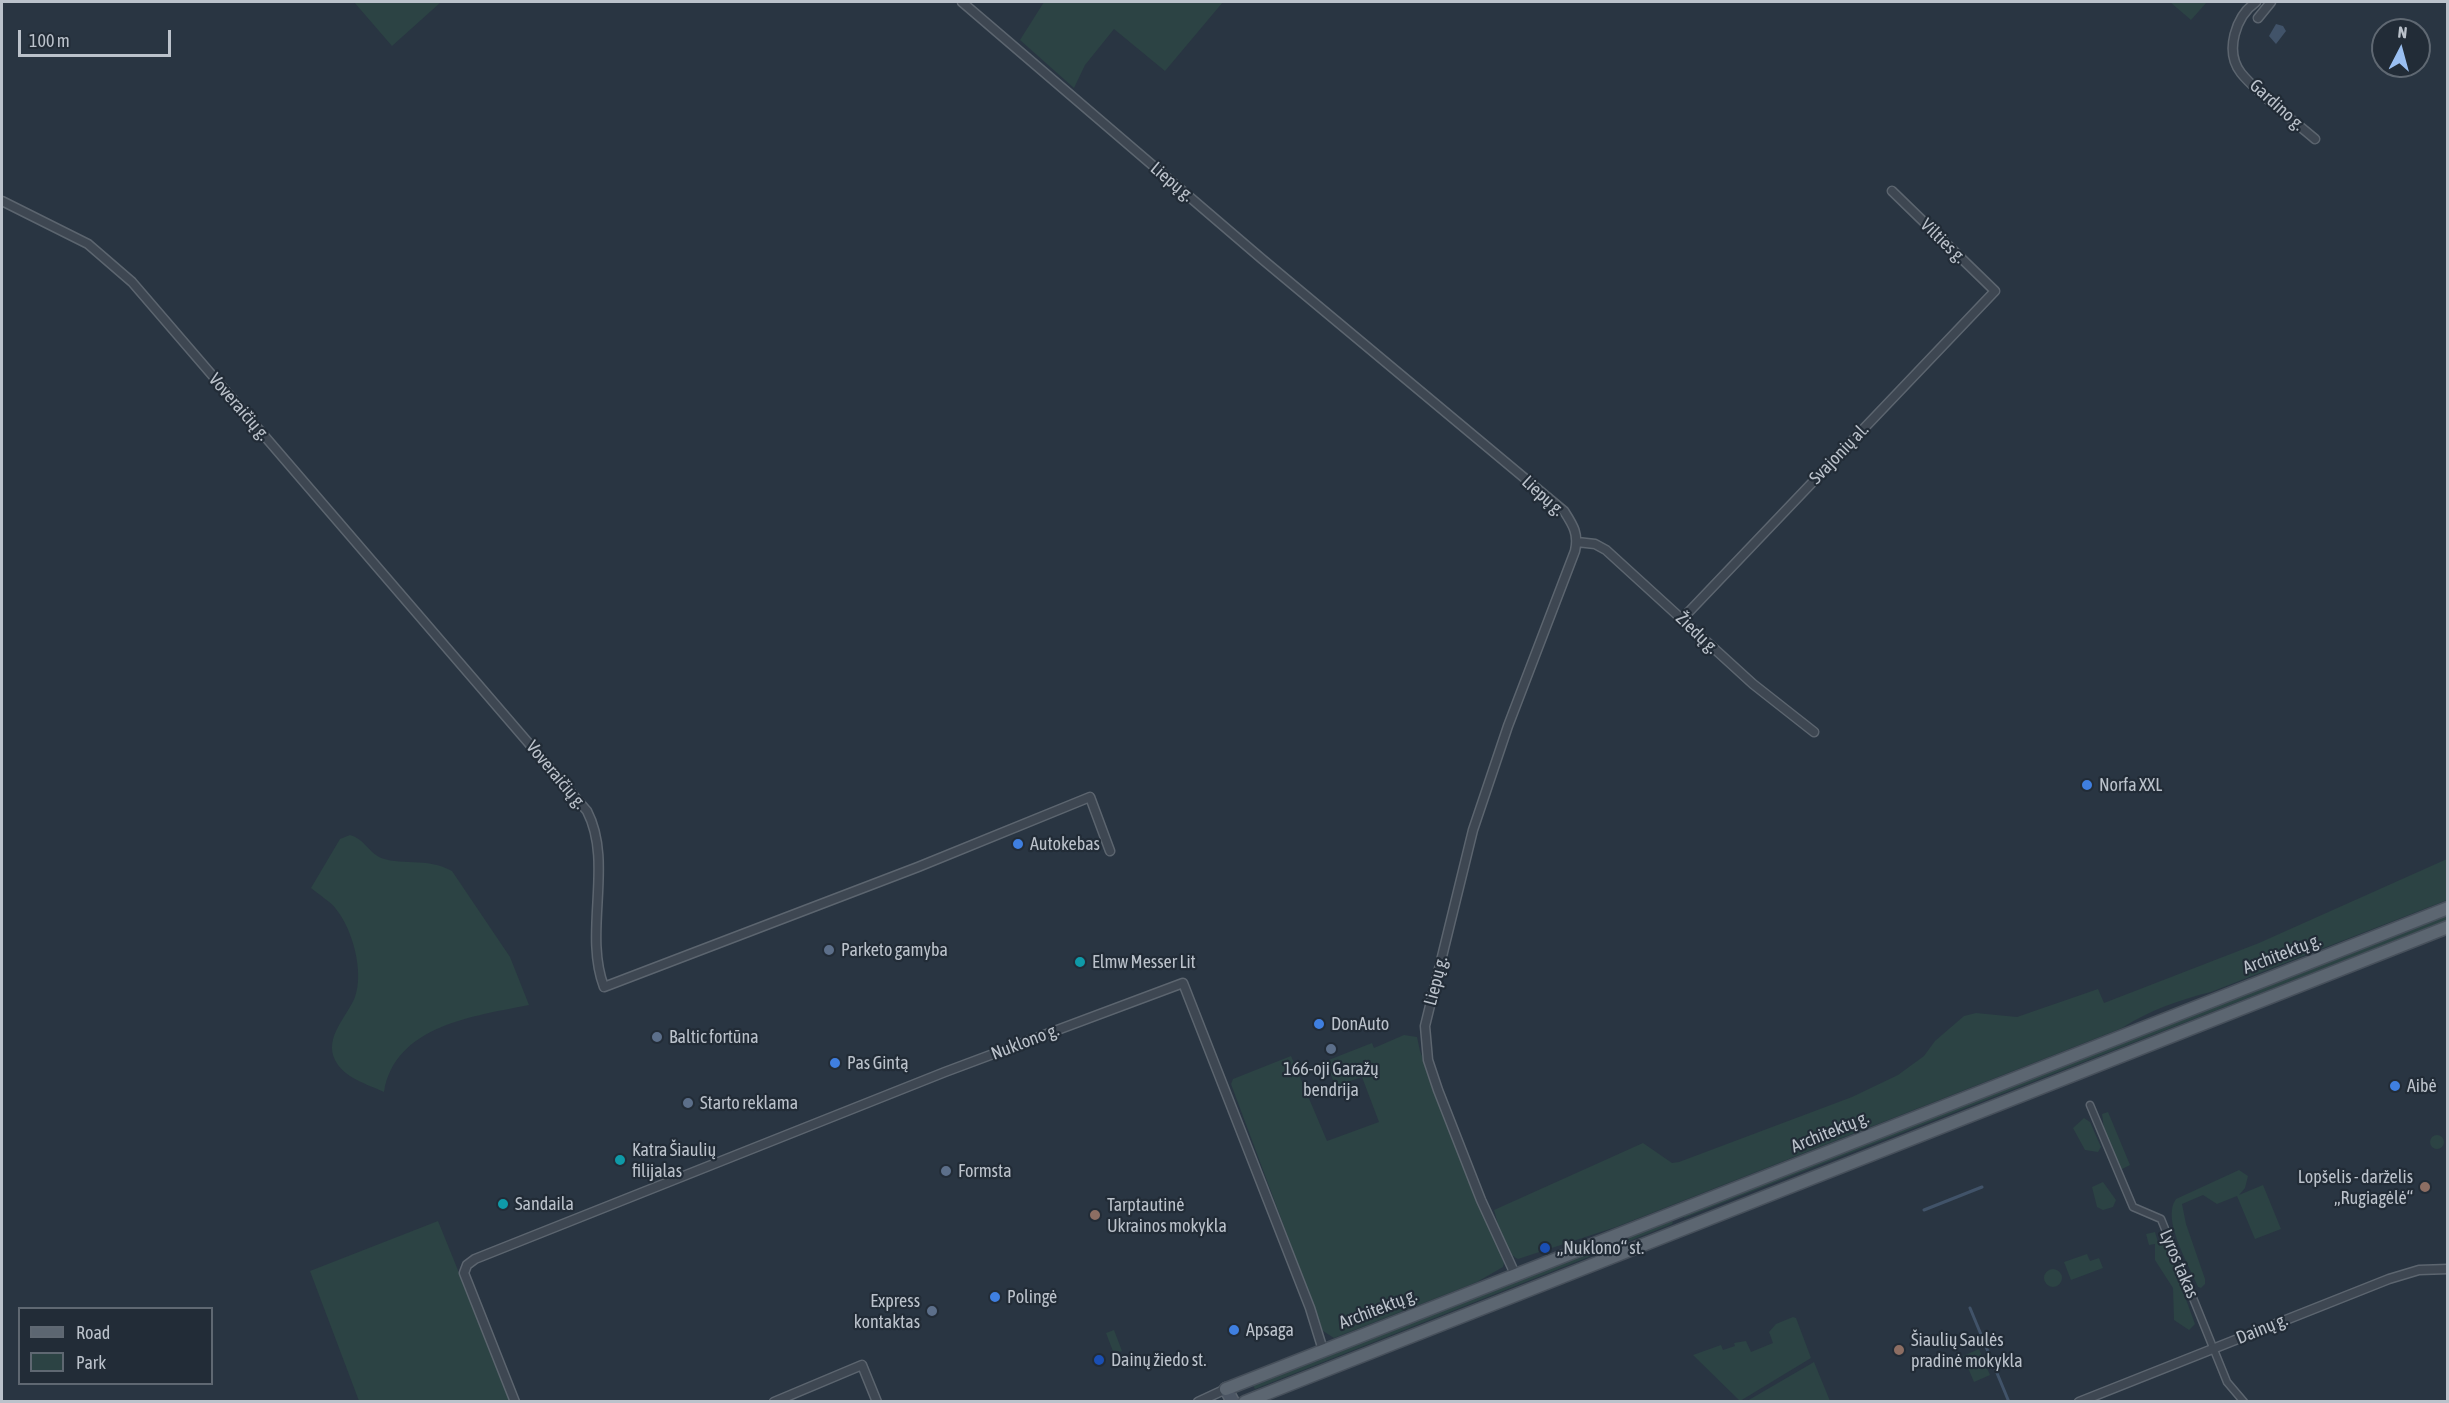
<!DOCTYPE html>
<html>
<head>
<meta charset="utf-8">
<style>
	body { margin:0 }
	#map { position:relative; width:2449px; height:1403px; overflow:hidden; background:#293542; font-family:"Asap Condensed",sans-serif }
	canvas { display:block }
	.frame { position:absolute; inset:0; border:3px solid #bbc2cb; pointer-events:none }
	.legend { position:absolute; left:18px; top:1307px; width:195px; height:78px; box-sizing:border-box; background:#222c37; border:2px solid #5f6872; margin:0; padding:8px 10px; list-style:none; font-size:18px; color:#bbc2cb }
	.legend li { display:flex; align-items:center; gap:12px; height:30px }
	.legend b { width:30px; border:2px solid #5f6872 }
	.north { position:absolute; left:2371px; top:18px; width:60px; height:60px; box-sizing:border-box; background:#222c37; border:2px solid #5f6872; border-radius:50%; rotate:6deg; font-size:16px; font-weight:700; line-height:24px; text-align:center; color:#bbc2cb }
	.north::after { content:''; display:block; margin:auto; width:21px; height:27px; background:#9abff1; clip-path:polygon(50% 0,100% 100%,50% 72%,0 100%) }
	.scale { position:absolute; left:18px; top:30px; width:153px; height:27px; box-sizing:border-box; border:3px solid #bbc2cb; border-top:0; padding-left:8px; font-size:18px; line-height:21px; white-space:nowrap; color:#bbc2cb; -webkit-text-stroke:4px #222c37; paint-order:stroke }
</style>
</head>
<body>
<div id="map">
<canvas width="2449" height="1403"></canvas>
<div class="frame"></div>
<ul class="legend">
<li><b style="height:8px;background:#5c6671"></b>Road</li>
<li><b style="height:16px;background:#2c4344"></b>Park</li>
</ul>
<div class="north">N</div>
<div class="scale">100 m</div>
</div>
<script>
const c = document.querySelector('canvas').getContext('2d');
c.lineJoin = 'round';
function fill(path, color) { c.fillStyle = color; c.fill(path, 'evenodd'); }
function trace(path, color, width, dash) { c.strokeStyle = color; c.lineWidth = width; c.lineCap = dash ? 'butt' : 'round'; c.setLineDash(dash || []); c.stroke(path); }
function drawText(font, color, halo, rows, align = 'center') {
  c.font = font + ' "Asap Condensed",sans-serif'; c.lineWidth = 4.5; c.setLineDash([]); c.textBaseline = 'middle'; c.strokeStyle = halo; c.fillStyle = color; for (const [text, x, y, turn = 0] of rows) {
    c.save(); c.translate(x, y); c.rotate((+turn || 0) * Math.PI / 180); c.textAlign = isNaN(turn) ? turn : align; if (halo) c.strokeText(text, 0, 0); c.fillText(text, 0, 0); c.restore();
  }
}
fill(new Path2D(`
	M 354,2 L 441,2 L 392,46 Z
	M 1044,2 L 1223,2 L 1165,71 L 1114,29 L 1085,65 L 1074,88 L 1020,40 Z
	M 2170,2 L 2207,2 L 2191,20 Z
	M 350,835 C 364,839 367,850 379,857 C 397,866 428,857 452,871 L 510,957 L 529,1005 C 475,1016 395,1025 384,1092 C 367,1084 344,1078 335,1060 C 324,1037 347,1017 355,997 C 364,972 353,930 336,909 C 330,901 319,895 311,888 L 340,839 Z
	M 2447,859 L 2447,900 L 2211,992 C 2179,1000 2150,1010 2122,1028 L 1616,1227 L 1518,1259 C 1503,1252 1499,1226 1494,1210 L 1643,1143 L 1672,1163 L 1679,1162 L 1852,1097 L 1898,1075 L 1924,1056 L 1935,1041 L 1964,1016 L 1976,1013 L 2017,1017 L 2098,989 L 2104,1003 L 2259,943 Z
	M 2447,915 L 2447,920 L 1684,1218 L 1685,1214 Z
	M 1404,1035 L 1417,1037 L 1420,1051 L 1504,1263 L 1503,1267 L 1477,1282 L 1334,1338 L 1323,1331 L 1231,1084 L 1233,1079 L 1291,1056 L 1327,1141 L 1379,1122 L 1362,1077 L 1335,1086 L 1326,1061 L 1372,1043 L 1374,1048 Z
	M 2108,1112 L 2130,1165 L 2120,1170 L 2104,1129 L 2102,1114 Z
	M 2084,1118 L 2090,1122 L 2101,1147 L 2098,1152 L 2085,1150 L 2073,1128 Z
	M2430 1142a7 7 0 1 1 14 0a7 7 0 1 1-14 0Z
	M 2239,1170 L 2248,1176 L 2245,1188 L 2239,1195 L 2263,1185 L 2281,1229 L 2255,1239 L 2237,1196 L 2217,1204 L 2203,1195 L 2182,1204 L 2186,1224 L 2205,1279 L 2205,1284 L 2201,1288 L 2198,1287 C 2189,1265 2161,1219 2176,1199 Z
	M 2103,1182 L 2116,1200 L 2113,1207 L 2103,1210 L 2097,1207 L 2092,1187 Z
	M 1670,1220 L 1673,1222 L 1672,1224 L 1255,1389 L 1252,1384 Z
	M 438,1221 L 511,1401 L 359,1401 L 310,1271 Z
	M 2155,1232 L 2158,1242 L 2166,1245 L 2195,1324 L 2189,1330 L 2174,1320 L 2173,1288 L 2155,1260 L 2155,1244 L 2149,1245 L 2146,1234 Z
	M 2087,1254 L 2090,1261 L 2099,1258 L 2103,1268 L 2071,1280 L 2064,1262 Z
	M2044 1278a9 9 0 1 1 18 0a9 9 0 1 1-18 0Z
	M 1793,1317 L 1796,1318 L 1811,1358 L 1740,1401 L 1693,1355 L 1721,1345 L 1723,1350 L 1735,1346 L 1734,1343 L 1746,1341 L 1751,1352 L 1773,1343 L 1769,1332 L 1776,1324 Z
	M 1114,1330 L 1122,1351 L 1114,1354 L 1106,1333 Z
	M 1979,1349 L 1990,1375 L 1974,1382 L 1963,1356 Z
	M 1814,1362 L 1830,1401 L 1747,1401 Z`), '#2c4344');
fill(new Path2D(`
	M 2276,24 L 2283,26 L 2286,31 L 2276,44 L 2269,36 Z`), '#415369');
trace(new Path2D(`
	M 1924,1210 L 1982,1187
	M 1970,1308 L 2009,1402`), '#415369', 3);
const pedestrian = new Path2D(`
	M 2090,1105 L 2133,1207 L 2161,1219 L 2227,1382 L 2244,1402`);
const minor = new Path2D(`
	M 962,2 L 1262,259 L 1564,511 C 1573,525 1579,534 1575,551 L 1508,726 L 1473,830 L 1425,1026 L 1428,1060 L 1438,1090 L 1481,1200 L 1515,1274
	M 2256,2 C 2236,16 2224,51 2241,73 C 2257,93 2294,121 2315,139
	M 2258,18 L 2271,2
	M 2,201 L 88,244 L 132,282 L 587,811 C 614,863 583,932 604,987 L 918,867 L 1090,797 L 1110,851
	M 1577,542 L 1595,544 L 1606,550 L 1753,684 L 1814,732
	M 1683,618 L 1995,291 L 1892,191
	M 515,1402 L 464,1273 L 467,1265 L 475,1259 L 945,1072 L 1183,983 L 1310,1308 L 1323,1350
	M 774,1402 L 862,1365 L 877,1402
	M 1198,1402 L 1226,1389
	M 2079,1402 L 2389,1279 L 2419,1270 L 2448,1269`);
const secondary = new Path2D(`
	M 1226,1389 L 1233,1402`);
const primary = new Path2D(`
	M 1226,1389 L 2448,908
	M 1245,1402 L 2448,927`);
trace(pedestrian, '#5c656f', 9);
trace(minor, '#5c656f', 11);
trace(secondary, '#5c656f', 15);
trace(primary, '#47505b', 15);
trace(pedestrian, '#3e4752', 6);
trace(minor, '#3e4752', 8);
trace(secondary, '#4c5664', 12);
trace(primary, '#5c6671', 12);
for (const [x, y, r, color] of [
	[2087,785,6,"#3f7fe0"],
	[1018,844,6,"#3f7fe0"],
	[829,950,6,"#5c6f8a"],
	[1080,962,6,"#0f9aa8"],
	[1319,1024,6,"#3f7fe0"],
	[657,1037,6,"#5c6f8a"],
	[1331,1049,6,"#5c6f8a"],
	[835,1063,6,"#3f7fe0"],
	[2395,1086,6,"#3f7fe0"],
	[688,1103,6,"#5c6f8a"],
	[620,1160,6,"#0f9aa8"],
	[946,1171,6,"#5c6f8a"],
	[2425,1187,6,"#8d6e63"],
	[503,1204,6,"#0f9aa8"],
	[1095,1215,6,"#8d6e63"],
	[1545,1248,6,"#1a4fb4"],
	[995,1297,6,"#3f7fe0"],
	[932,1311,6,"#5c6f8a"],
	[1234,1330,6,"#3f7fe0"],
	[1899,1350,6,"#8d6e63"],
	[1099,1360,6,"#1a4fb4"]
]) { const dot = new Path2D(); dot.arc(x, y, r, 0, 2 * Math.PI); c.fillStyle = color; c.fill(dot); trace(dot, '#222c37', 2); }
drawText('18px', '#bbc2cb', '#222c37', [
	["Gardino g.",2277,105,42],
	["Liepų g.",1172,182,40],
	["Vilties g.",1943,241,44],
	["Voveraičių g.",239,407,49],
	["Svajonių al.",1839,454,-46],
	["Liepų g.",1543,496,42],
	["Žiedų g.",1697,633,44],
	["Voveraičių g.",556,775,50],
	["Architektų g.",2282,954,-21],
	["Liepų g.",1436,981,-76],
	["Nuklono g.",1025,1042,-21],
	["Architektų g.",1830,1132,-22],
	["Lyros takas",2179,1264,67],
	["Architektų g.",1378,1309,-21],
	["Dainų g.",2262,1329,-22]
]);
drawText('18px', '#bbc2cb', '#222c37', [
	["Norfa XXL",2099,785],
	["Autokebas",1030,844],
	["Parketo gamyba",841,950],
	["Elmw Messer Lit",1092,962],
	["DonAuto",1331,1024],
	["Baltic fortūna",669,1037],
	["Pas Gintą",847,1063],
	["166-oji Garažų",1331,1069,"center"],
	["bendrija",1331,1090,"center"],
	["Aibė",2407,1086],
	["Starto reklama",700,1103],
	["Katra Šiaulių",632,1150],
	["filijalas",632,1171],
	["Formsta",958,1171],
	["Lopšelis - darželis",2413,1177,"right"],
	["„Rugiagėlė“",2413,1198,"right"],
	["Sandaila",515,1204],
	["Tarptautinė",1107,1205],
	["Ukrainos mokykla",1107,1226],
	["„Nuklono“ st.",1557,1248],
	["Polingė",1007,1297],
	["Express",920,1301,"right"],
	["kontaktas",920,1322,"right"],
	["Apsaga",1246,1330],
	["Šiaulių Saulės",1911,1340],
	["pradinė mokykla",1911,1361],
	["Dainų žiedo st.",1111,1360]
], 'left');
</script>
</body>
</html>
